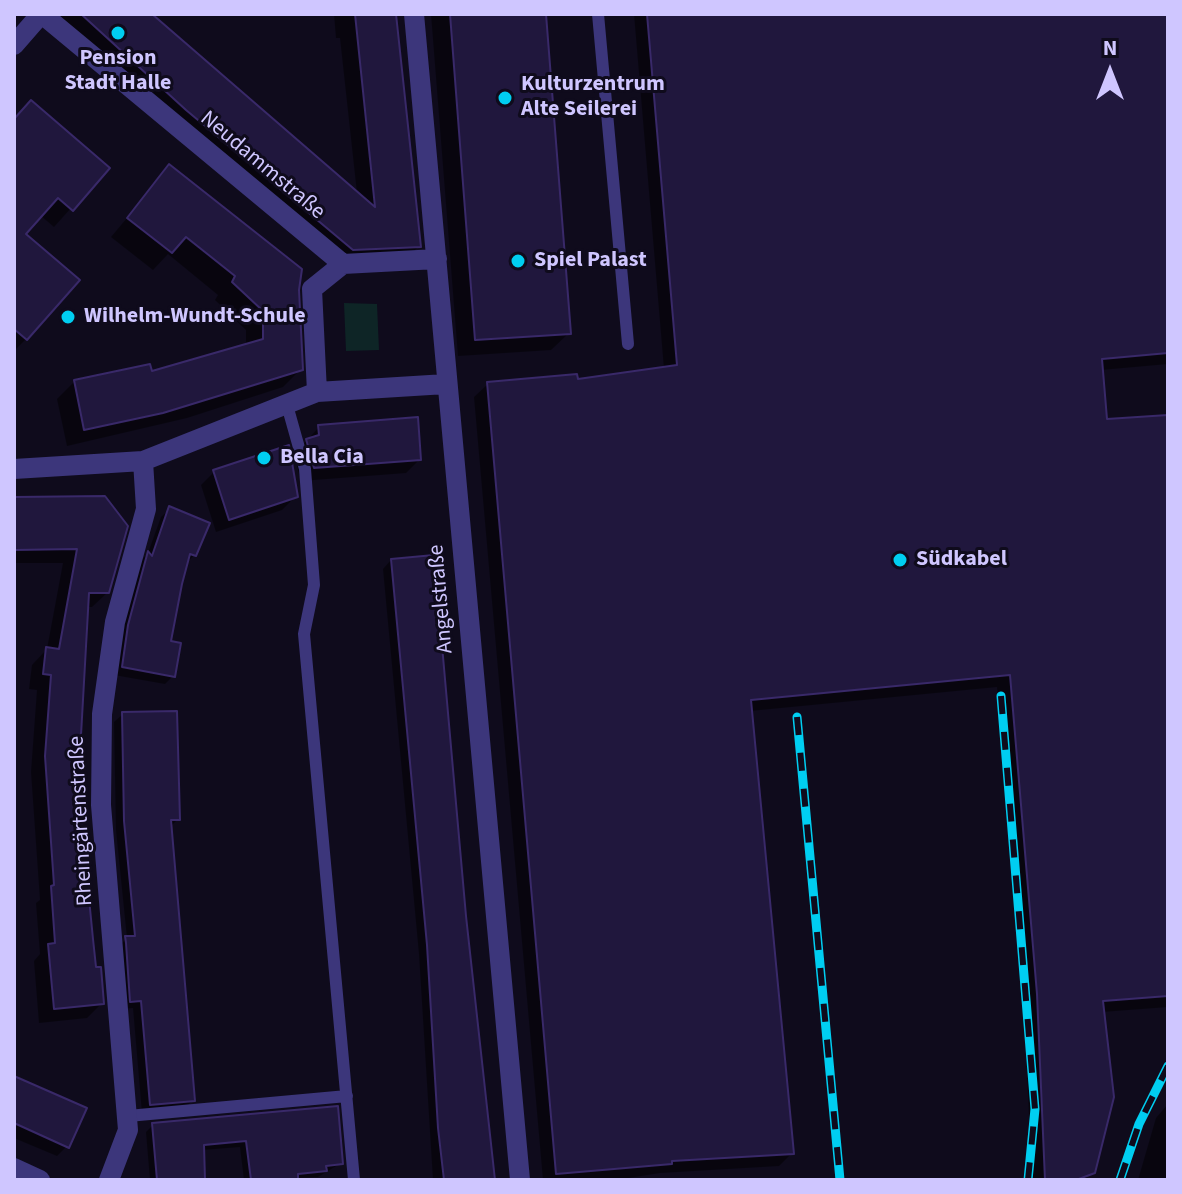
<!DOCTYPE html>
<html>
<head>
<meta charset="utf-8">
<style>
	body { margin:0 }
	#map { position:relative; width:1182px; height:1194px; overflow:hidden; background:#0f0b1c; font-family:"Source Sans 3",sans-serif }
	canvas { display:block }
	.frame { position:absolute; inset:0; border:16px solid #cfc6ff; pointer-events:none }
	.north { position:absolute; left:1070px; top:32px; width:80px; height:80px; -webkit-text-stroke:6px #0f0b1c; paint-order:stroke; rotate:0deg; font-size:22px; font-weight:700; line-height:32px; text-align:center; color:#cfc6ff }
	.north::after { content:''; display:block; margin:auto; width:28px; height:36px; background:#cfc6ff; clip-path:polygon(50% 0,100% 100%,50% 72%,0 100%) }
</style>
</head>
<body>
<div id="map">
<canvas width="1182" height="1194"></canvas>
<div class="frame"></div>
<div class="north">N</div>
</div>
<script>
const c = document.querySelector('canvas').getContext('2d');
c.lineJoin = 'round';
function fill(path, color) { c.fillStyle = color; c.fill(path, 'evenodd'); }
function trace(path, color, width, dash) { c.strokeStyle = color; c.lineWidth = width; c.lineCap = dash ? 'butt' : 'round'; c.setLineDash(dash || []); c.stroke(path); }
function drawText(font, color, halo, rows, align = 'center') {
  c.font = font + ' "Source Sans 3",sans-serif'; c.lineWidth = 6; c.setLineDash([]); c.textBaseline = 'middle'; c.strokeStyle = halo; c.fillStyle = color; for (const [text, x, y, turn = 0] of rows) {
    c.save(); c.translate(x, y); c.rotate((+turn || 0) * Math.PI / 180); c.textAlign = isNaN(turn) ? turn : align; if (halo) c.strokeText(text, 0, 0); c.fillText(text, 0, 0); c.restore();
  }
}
fill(new Path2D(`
	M 344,303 L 377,304 L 379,350 L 346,351 Z`), '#0e2526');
fill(new Path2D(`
	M 49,14 L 150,14 L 357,193 L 340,38 L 336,38 L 334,14 L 395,14 L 419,246 L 403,262 L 337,265 Z
	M 431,14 L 543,14 L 569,333 L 551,350 L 458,356 Z
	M 634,14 L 1168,14 L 1168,364 L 1101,370 L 1106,421 L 1168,417 L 1168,1007 L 1102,1012 L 1093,1172 L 1084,1180 L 1032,1180 L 1024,1009 L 997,687 L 750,711 L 792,1153 L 779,1166 L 660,1173 L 616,1180 L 543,1180 L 474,397 L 488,384 L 576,381 L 664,369 Z
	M 14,119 L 107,168 L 54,227 L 40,215 L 23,234 L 26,339 L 14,351 Z
	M 170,167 L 297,290 L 301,369 L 283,387 L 187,418 L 67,446 L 57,399 L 75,381 L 151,373 L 246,346 L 246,330 L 215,300 L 218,295 L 168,254 L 153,270 L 111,237 Z
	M 319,427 L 419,460 L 406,473 L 301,481 L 294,455 Z
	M 214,472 L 296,496 L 282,510 L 216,532 L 201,485 Z
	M 14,498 L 104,498 L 108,592 L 92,607 L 86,607 L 78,753 L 78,807 L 91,940 L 102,1003 L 87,1018 L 39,1023 L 34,961 L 40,954 L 36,903 L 40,900 L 31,772 L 37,690 L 29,689 L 32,665 L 47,649 L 63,563 L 14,563 Z
	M 170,509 L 194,555 L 186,564 L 169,642 L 173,676 L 165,684 L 114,675 L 120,635 L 140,562 L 148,553 L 161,517 Z
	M 391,560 L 490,1180 L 433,1180 L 419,954 L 383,569 Z
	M 123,714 L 178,819 L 170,827 L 193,1100 L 184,1109 L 142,1113 L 133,1008 L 122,1009 L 118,947 L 127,938 L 116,830 L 114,722 Z
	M 14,1077 L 67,1146 L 57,1156 L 14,1138 Z
	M 1168,1104 L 1168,1180 L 1138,1180 L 1156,1118 Z
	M 336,1108 L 341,1163 L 318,1177 L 244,1180 L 240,1147 L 202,1150 L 204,1180 L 150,1180 L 146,1132 L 153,1125 Z`), '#0007');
const building = new Path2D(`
	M 81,14 L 152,14 L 375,207 L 355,14 L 396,14 L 421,247 L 353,250 L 186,110 Z
	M 450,14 L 546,14 L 571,334 L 475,340 Z
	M 647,14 L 1168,14 L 1168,353 L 1102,359 L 1107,419 L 1168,415 L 1168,996 L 1103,1001 L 1114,1097 L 1095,1173 L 1076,1180 L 1045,1180 L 1037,994 L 1010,675 L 751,700 L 794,1154 L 672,1161 L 672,1164 L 556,1174 L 487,382 L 577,374 L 578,379 L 677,365 Z
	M 31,100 L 110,168 L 73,211 L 58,198 L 26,234 L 80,280 L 27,340 L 14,329 L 14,119 Z
	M 169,164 L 302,269 L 299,290 L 303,370 L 163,413 L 84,430 L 74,380 L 150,364 L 152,371 L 263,339 L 263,311 L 232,282 L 235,276 L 186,237 L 172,253 L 127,218 Z
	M 418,417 L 421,460 L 314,468 L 306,439 L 319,435 L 318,425 Z
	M 289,445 L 298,497 L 229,520 L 213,470 Z
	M 105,496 L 128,526 L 109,593 L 89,593 L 80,753 L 80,807 L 93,939 L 96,967 L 101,967 L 104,1004 L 54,1009 L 48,944 L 55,943 L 51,886 L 54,885 L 45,756 L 51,675 L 43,674 L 46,647 L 59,649 L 77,549 L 14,550 L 14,497 Z
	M 169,506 L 210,523 L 196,556 L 190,554 L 182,584 L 171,641 L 181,643 L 175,677 L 122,667 L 128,625 L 148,551 L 152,556 Z
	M 434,555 L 466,916 L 495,1180 L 444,1180 L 438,1128 L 427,945 L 391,559 Z
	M 177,711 L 180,820 L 171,820 L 195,1101 L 150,1105 L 141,1001 L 130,1002 L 126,943 L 125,936 L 135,936 L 124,821 L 122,712 Z
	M 14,1076 L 87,1108 L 69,1148 L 14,1123 Z
	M 338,1106 L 343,1164 L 326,1166 L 327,1171 L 298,1174 L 298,1180 L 251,1180 L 246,1141 L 204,1145 L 205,1180 L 157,1180 L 152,1123 Z`);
fill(building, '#20173d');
trace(building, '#392969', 2);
trace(new Path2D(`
	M 598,14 L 628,344
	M 287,405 L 305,469 L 314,585 L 304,634 L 354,1180
	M 128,1116 L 347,1096`), '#3c367b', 12);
trace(new Path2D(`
	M 42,14 L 343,264 L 437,259
	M 414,14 L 520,1180
	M 14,45 L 41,14
	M 317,392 L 312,289 L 343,264
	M 14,469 L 143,461 L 317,392 L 446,384
	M 14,1168 L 40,1180
	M 109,1180 L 128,1130 L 101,805 L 102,714 L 115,622 L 146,509 L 143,461`), '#3c367b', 20);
const rail = new Path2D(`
	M 1001,696 L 1035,1109 L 1028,1180
	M 797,717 L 840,1180
	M 1120,1180 L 1139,1124 L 1168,1066`);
trace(rail, '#00cef1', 9);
trace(rail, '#0f0b1c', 6, [18]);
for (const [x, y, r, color] of [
	[118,33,8,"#00cef1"],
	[505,98,8,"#00cef1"],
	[518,261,8,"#00cef1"],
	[68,317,8,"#00cef1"],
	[264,458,8,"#00cef1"],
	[900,560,8,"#00cef1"]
]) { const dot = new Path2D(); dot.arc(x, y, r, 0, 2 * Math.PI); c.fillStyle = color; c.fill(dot); trace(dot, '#0f0b1c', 3); }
drawText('bold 22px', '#cfc6ff', '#0f0b1c', [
	["Pension",118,59,"center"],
	["Stadt Halle",118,84,"center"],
	["Kulturzentrum",521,85],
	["Alte Seilerei",521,110],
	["Spiel Palast",534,261],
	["Wilhelm-Wundt-Schule",84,317],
	["Bella Cia",280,458],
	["Südkabel",916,560]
], 'left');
drawText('22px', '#cfc6ff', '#0f0b1c', [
	["Neudammstraße",262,166,40],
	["Angelstraße",442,599,-95],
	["Rheingärtenstraße",82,821,-93]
]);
</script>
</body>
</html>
